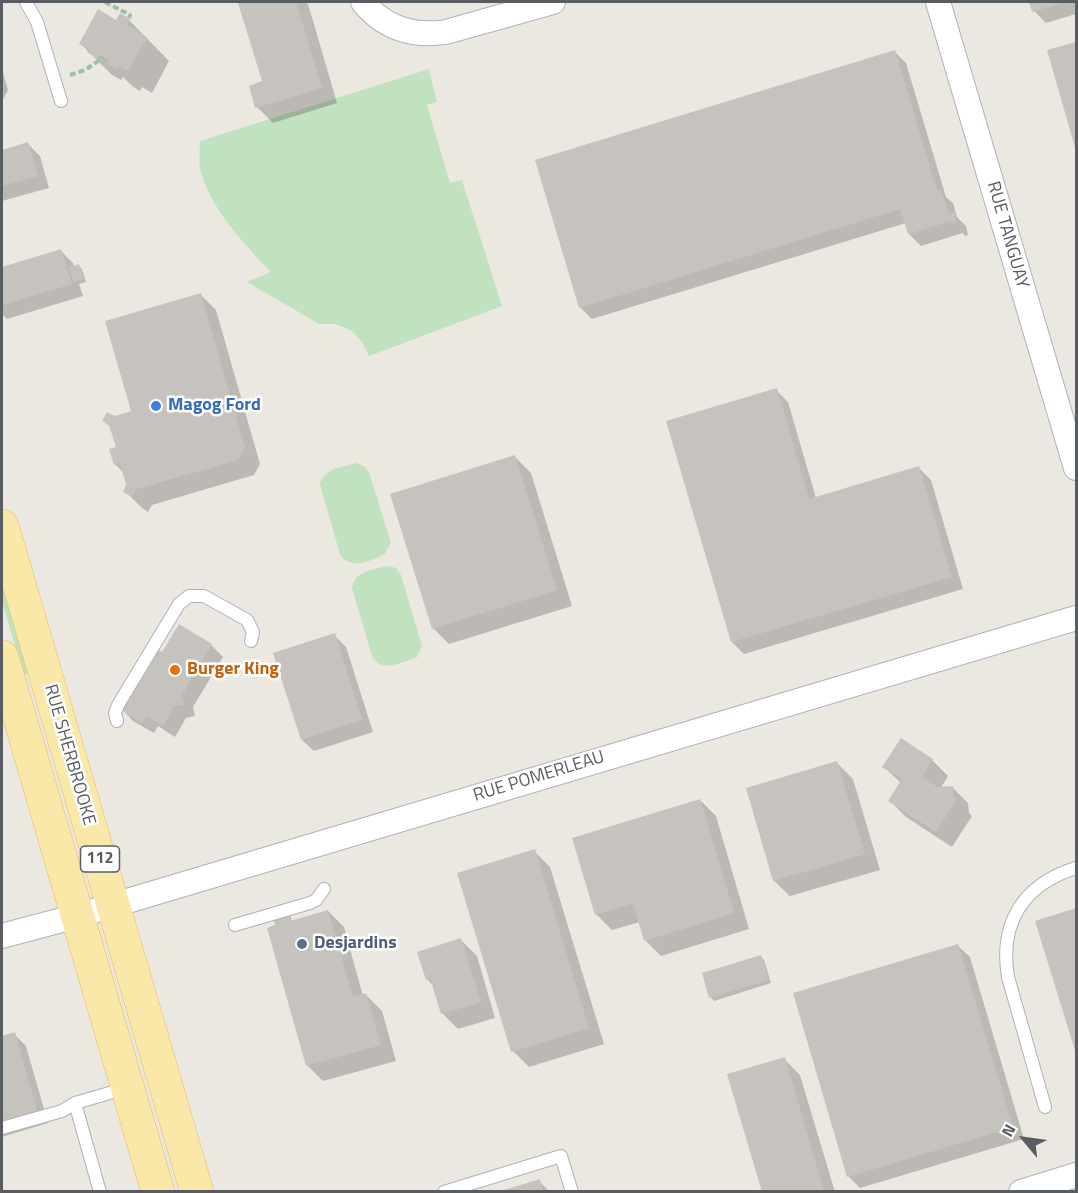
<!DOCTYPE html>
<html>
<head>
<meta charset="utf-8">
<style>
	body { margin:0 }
	#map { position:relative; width:1078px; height:1193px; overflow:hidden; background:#ebe8e1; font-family:"Titillium Web",sans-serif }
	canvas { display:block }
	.frame { position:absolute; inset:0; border:3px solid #595d61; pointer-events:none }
	.north { position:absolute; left:994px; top:1109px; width:60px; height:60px; -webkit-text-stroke:4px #fff; paint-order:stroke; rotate:299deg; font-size:16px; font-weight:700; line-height:24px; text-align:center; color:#595d61 }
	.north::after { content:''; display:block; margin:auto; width:21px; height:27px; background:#595d61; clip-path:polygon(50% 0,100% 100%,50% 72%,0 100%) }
</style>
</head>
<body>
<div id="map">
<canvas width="1078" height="1193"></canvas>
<div class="frame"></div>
<div class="north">N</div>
</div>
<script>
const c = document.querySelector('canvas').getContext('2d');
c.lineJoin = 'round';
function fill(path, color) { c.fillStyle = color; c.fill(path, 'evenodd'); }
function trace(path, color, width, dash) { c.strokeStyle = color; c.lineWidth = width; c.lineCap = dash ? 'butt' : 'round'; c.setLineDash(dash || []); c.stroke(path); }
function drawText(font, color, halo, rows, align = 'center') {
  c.font = font + ' "Titillium Web",sans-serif'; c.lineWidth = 5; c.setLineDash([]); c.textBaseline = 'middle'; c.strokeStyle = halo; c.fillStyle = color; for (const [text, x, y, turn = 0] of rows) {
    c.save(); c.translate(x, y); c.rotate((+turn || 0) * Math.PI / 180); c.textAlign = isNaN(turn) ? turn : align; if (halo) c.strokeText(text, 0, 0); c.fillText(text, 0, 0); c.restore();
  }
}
fill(new Path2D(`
	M 429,69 L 437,102 L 427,105 L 450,183 L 462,180 L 502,306 L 369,356 L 362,342 L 352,331 L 335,324 L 319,324 L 247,282 L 271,272 C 244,244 213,211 201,173 C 198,164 200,150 200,141 Z
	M 356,463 L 364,466 L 369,472 L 391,543 L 385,554 C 371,561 349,571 340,554 L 320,485 C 322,469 342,467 356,463 Z
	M 388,566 L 396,568 L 401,575 L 422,646 L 417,657 C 403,662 381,674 372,656 L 352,588 C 354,571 374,569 388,566 Z
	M 2,571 L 31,672 L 24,675 L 2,602 Z`), '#c0e2be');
fill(new Path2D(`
	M 248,2 L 305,2 L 308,4 L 337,103 L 273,123 L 257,107 L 264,82 L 240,4 Z
	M 1031,2 L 1076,2 L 1076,14 L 1046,23 L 1034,11 Z
	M 129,20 L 169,61 L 152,93 L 142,87 L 140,91 L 132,86 L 123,77 L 121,80 L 112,75 L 81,44 L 117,22 Z
	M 1076,43 L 1076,148 L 1048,51 Z
	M 894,51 L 906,63 L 946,197 L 953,203 L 957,217 L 966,226 L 968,235 L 965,236 L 963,233 L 921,246 L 909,234 L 906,223 L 592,319 L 580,307 Z
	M 2,69 L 8,90 L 2,101 Z
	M 28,144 L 40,156 L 49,188 L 2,201 L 2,151 Z
	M 61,251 L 73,263 L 74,267 L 79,266 L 82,269 L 86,282 L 79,284 L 83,296 L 7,319 L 2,314 L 2,269 Z
	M 200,294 L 216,310 L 260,464 L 254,475 L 152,505 L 148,512 L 141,507 L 125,491 L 128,485 L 125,474 L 115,464 L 117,448 L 112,429 L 104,421 L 133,412 Z
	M 776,390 L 788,402 L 816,498 L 919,468 L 931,480 L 963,589 L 744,654 L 732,642 Z
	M 515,457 L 531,473 L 572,606 L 449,644 L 433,628 Z
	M 180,626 L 211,645 L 223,657 L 193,707 L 195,716 L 186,718 L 175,737 L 158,726 L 154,733 L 133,721 L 122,709 L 163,654 Z
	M 334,635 L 346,647 L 373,732 L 314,751 L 302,740 Z
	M 901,740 L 932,760 L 948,776 L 941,788 L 952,787 L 968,803 L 969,813 L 972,816 L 952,847 L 906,817 L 890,801 L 901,783 L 884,767 Z
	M 837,763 L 853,779 L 880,870 L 790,896 L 774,881 Z
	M 700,800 L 716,816 L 749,929 L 661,956 L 645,940 L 640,922 L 612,930 L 596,914 Z
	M 534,851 L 550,867 L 604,1044 L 529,1067 L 513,1051 Z
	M 1076,910 L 1076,1051 L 1037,922 Z
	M 289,911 L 292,922 L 328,911 L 344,927 L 363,996 L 366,995 L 382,1011 L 396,1061 L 323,1081 L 307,1065 L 277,926 Z
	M 461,940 L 477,956 L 495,1018 L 458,1029 L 442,1013 L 434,987 L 427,979 Z
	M 958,946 L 970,957 L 1024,1139 L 860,1188 L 848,1176 Z
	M 761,957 L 764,960 L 771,983 L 714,1001 L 711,997 Z
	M 14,1034 L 26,1046 L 48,1123 L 2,1137 L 2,1038 Z
	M 784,1059 L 800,1075 L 835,1192 L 764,1192 Z
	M 539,1181 L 550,1192 L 504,1192 Z`), '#0003');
fill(new Path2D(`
	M 243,2 L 296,2 L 322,88 L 255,108 L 249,86 L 262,81 L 238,3 Z
	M 1029,2 L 1065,2 L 1032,12 Z
	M 98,9 L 116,20 L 120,13 L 130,19 L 127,25 L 147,37 L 128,71 L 118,66 L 117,69 L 107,64 L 109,60 L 99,55 L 97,58 L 87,52 L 89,49 L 79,44 Z
	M 1076,42 L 1076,151 L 1047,50 Z
	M 895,50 L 937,191 L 941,190 L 949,214 L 954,212 L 957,223 L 952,225 L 951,221 L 908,234 L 900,209 L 579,308 L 535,160 Z
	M 28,142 L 38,176 L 2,186 L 2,150 Z
	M 61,249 L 72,284 L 2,305 L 2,267 Z
	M 79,264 L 84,279 L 74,282 L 69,267 Z
	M 201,293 L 245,448 L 238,460 L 136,489 L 132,497 L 123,492 L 126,485 L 120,463 L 114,465 L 109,449 L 116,447 L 109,425 L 102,421 L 107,412 L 115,416 L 131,411 L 105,321 Z
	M 777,388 L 809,499 L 919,466 L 952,577 L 731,642 L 666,421 Z
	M 515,455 L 557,590 L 432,629 L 390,494 Z
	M 179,624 L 212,644 L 182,695 L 184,704 L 174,706 L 163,726 L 146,716 L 142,723 L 120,709 L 155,648 L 162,652 Z
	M 335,633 L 362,720 L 301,740 L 273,653 Z
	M 901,738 L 933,759 L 922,777 L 937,787 L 953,786 L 953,797 L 957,799 L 936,832 L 888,801 L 902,779 L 882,767 Z
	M 837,761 L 865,854 L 773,881 L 746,788 Z
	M 700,799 L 734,913 L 644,941 L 633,903 L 595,915 L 572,838 Z
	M 535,849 L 589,1028 L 511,1052 L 457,873 Z
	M 286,906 L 290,921 L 328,910 L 353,997 L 366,993 L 381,1045 L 306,1066 L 267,928 L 275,925 L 271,910 Z
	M 1076,908 L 1076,1054 L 1035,921 Z
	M 461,938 L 481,1002 L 441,1014 L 430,978 L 426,980 L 417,952 Z
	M 958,944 L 1013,1127 L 847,1177 L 793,993 Z
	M 761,955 L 769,980 L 709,998 L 702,973 Z
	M 15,1032 L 37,1111 L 2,1122 L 2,1036 Z
	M 785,1057 L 824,1192 L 762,1192 L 727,1074 Z
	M 540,1179 L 543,1192 L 501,1192 L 501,1191 Z`), '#c6c3be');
const service = new Path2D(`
	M 26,2 L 37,22 L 61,101
	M 117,721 L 115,713 L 118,705 L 179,604 L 189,596 L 204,596 L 247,620 L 253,632 L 251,641
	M 235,925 L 310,903 L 316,900 L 324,889
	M 1045,1107 L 1008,977 C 999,922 1024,884 1076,868
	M 2,1128 L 62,1111 L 75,1103
	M 100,1192 L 75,1103 L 127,1088
	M 444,1192 L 561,1156 L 572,1192`);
const minor = new Path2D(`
	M 363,2 C 384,28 413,37 446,32 L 553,2
	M 938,2 L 1076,468
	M 2,936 L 77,916 L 1076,618
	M 1021,1192 L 1076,1175`);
const primary = new Path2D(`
	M 2,526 L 197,1192
	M 2,657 L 158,1192`);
trace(service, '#aeb2b6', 14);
trace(minor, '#aeb2b6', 26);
trace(primary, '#e8b95d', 34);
trace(new Path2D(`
	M 105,2 L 130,15 L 129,18
	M 70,75 L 85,70 L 104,57`), '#98c2a2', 4, [6, 3]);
trace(service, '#fff', 12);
trace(minor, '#fff', 24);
trace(primary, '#f9e8a7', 33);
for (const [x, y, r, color] of [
	[156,406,6,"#3f7fe0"],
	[175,670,6,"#e8710a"],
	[302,944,6,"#5c6f8a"]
]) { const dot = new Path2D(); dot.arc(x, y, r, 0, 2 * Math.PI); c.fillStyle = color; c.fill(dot); trace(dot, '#fff', 2); }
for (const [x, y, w] of [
	[100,859,39]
]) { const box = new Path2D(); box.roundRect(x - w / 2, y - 13, w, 26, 4.5); c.fillStyle = '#fff'; c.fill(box); trace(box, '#595d61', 1.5); }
drawText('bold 16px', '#595d61', null, [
	["112",100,859]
]);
drawText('18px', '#595d61', '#fff', [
	["RUE TANGUAY",1007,235,74],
	["RUE SHERBROOKE",69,755,74],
	["RUE POMERLEAU",539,777,-17]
]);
drawText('bold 18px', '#366cbe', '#fff', [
	["Magog Ford",168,406]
], 'left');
drawText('bold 18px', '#c56008', '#fff', [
	["Burger King",187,670]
], 'left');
drawText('bold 18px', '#4e5e75', '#fff', [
	["Desjardins",314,944]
], 'left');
</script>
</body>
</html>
